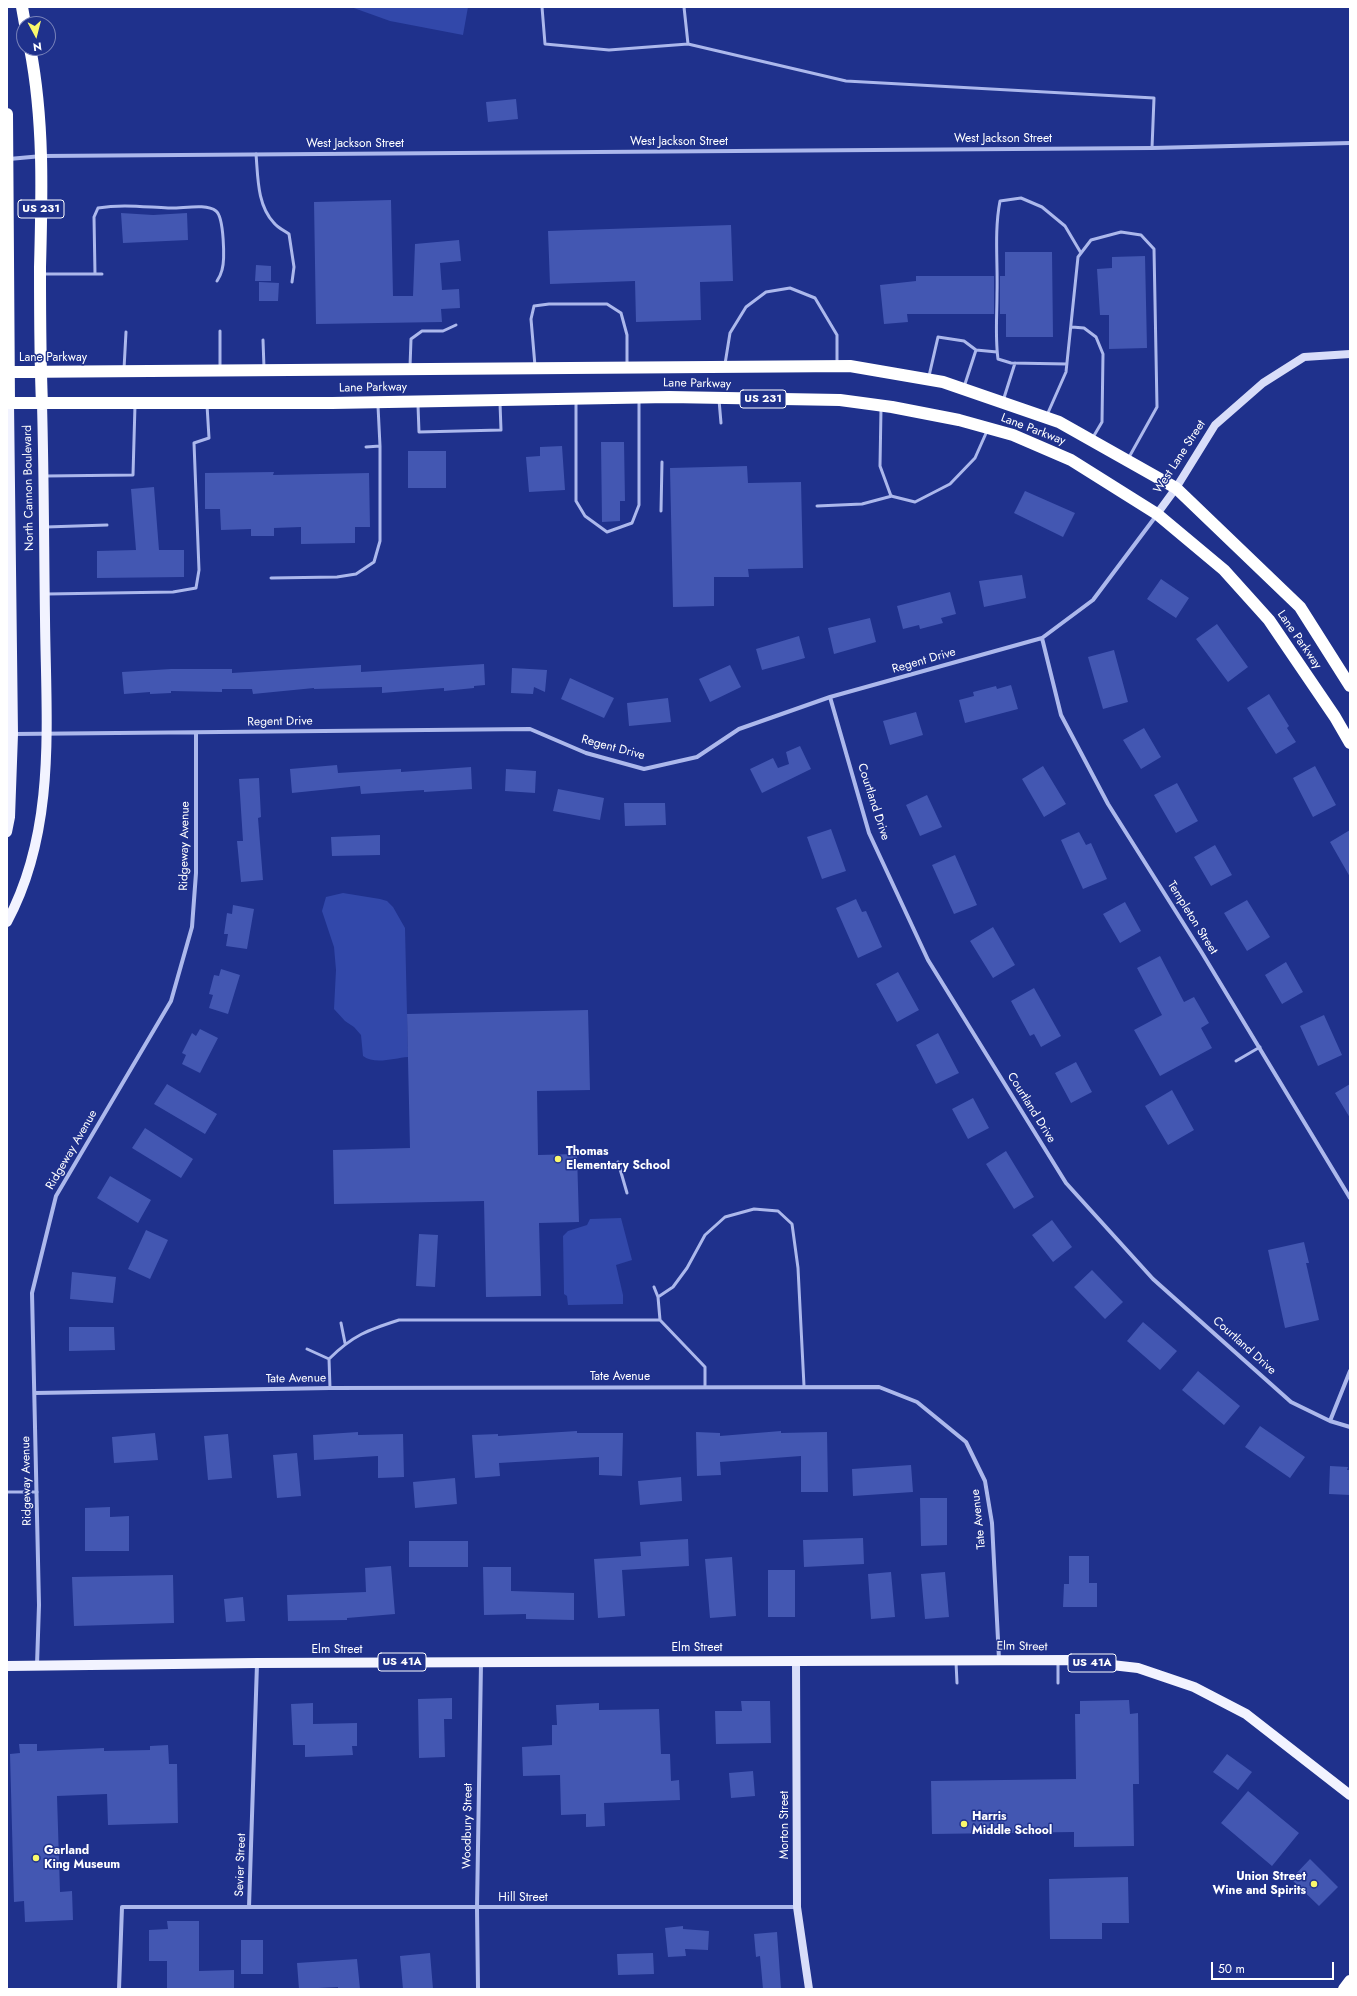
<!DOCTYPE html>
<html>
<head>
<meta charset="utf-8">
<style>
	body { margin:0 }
	#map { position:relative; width:1357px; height:1996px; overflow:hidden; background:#1f318c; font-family:Jost,sans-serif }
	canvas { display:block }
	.frame { position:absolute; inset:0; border:8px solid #fff; pointer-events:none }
	.north { position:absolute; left:16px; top:16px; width:40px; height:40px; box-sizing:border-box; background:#1f318c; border:1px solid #7983ba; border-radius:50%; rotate:173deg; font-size:11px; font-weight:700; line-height:16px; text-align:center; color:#fff }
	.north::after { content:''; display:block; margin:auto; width:14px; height:18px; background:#faf86c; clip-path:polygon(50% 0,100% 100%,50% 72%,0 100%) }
	.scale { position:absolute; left:1211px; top:1962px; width:123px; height:18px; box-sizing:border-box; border:2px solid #fff; border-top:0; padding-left:5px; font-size:12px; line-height:14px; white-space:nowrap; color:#fff; -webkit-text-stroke:3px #1f318c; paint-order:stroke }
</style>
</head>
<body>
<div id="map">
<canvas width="1357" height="1996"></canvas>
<div class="frame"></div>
<div class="north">N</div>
<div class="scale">50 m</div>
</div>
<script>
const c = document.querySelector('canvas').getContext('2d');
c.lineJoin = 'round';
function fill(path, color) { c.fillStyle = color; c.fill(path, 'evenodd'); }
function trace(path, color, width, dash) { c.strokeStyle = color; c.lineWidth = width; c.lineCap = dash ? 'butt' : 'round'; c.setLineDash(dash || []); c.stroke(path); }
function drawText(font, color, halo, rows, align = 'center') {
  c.font = font + ' Jost,sans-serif'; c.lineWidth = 3; c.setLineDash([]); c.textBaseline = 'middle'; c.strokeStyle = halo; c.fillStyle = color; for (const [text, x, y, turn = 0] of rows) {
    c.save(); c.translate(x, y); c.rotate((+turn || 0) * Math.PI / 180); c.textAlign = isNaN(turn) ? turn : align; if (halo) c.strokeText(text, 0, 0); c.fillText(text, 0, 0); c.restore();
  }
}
fill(new Path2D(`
	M 351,7 L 468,7 L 463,35 L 390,21 Z
	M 343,893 L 380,899 L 387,901 L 393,907 L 405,928 L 408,1057 C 394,1058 375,1065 363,1056 L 361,1035 L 354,1027 L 345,1021 L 334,1009 L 336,970 L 334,947 L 322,911 L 326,897 Z
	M 621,1218 L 632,1260 L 616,1265 L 623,1295 L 623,1304 L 568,1305 L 567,1296 L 564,1294 L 563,1236 L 568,1231 L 587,1225 L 590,1219 Z`), '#3248aa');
fill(new Path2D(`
	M 516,99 L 518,119 L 488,122 L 486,102 Z
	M 391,200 L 393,296 L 413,296 L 415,244 L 459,240 L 461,261 L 440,263 L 442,290 L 459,289 L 460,308 L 441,309 L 442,322 L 316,324 L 314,202 Z
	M 121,213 L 153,215 L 187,213 L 188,240 L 123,243 Z
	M 731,225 L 733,281 L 700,282 L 701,320 L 636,322 L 635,281 L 550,284 L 548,231 Z
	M 1005,252 L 1052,252 L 1053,337 L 1006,337 L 1006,314 L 1000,314 L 1000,276 L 1005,276 Z
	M 1145,256 L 1147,348 L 1109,349 L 1109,315 L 1100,315 L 1097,269 L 1112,268 L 1112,257 Z
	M 256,265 L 271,266 L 271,281 L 255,281 Z
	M 916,276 L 994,276 L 994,314 L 907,314 L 908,322 L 884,324 L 880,285 L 916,281 Z
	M 259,282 L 279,283 L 278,301 L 259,301 Z
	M 601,442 L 624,442 L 625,501 L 620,501 L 620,521 L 602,522 Z
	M 562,446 L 565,490 L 529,492 L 526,457 L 540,456 L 540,447 Z
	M 408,451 L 446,451 L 446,488 L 408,488 Z
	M 747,466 L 748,483 L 801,482 L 803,568 L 748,569 L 749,577 L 714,577 L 714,606 L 673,607 L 670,468 Z
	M 274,472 L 273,475 L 369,473 L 370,527 L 355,527 L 355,543 L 301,544 L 301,527 L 274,528 L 274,536 L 251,536 L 251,529 L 221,530 L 220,509 L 205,509 L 205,473 Z
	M 154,487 L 159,550 L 184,550 L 184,577 L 97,578 L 97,551 L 136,550 L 131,489 Z
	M 1025,491 L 1075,513 L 1063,537 L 1014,513 Z
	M 1022,575 L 1026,598 L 984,607 L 979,581 Z
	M 1161,579 L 1189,598 L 1176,618 L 1147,599 Z
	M 950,592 L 956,614 L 941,618 L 943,623 L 920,629 L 919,625 L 903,629 L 897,606 Z
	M 870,618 L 876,642 L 834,654 L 828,628 Z
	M 1217,624 L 1248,667 L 1228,682 L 1196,639 Z
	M 799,636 L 805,658 L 762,670 L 756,649 Z
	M 1114,650 L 1128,702 L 1103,709 L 1088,657 Z
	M 484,664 L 485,685 L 474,686 L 474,688 L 444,691 L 444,688 L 382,693 L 382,687 L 314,689 L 314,688 L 253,694 L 252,689 L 222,689 L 222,692 L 171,691 L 171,693 L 150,694 L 150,692 L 124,694 L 122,672 L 171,669 L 232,669 L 232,673 L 361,665 L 361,672 Z
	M 730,665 L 741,687 L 710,702 L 699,679 Z
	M 512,668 L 547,670 L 545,692 L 534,687 L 533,694 L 511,693 Z
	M 570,678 L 614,698 L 604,718 L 561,699 Z
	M 1011,685 L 1018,709 L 965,723 L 959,700 L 974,696 L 973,692 L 996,686 L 997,689 Z
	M 1269,694 L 1289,726 L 1287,728 L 1296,742 L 1276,754 L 1247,708 Z
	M 668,698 L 671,722 L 629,726 L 627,703 Z
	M 916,712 L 923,735 L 890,745 L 883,721 Z
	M 1144,728 L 1161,757 L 1141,769 L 1123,740 Z
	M 800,746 L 811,769 L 762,793 L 750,769 L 773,758 L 778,768 L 789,764 L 786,752 Z
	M 337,765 L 338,773 L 401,769 L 401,772 L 471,767 L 472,789 L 424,792 L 424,790 L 361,794 L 360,786 L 292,793 L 290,769 Z
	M 1043,766 L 1066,804 L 1044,817 L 1022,779 Z
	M 1315,766 L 1336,805 L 1313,817 L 1293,778 Z
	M 506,769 L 536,771 L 535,793 L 505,791 Z
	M 259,778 L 261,817 L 258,818 L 263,880 L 241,882 L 237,841 L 243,841 L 239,779 Z
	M 1177,783 L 1198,821 L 1176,833 L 1154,795 Z
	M 558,789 L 604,798 L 600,820 L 553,811 Z
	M 927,795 L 942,827 L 920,836 L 906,805 Z
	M 624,803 L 665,803 L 666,825 L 625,826 Z
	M 831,829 L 846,871 L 822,879 L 807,837 Z
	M 1350,830 L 1350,877 L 1330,842 Z
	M 1079,832 L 1086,845 L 1091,843 L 1107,879 L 1083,889 L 1061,840 Z
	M 380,835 L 380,855 L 332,856 L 331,837 Z
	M 1215,845 L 1232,875 L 1211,886 L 1194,857 Z
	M 955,855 L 977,905 L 954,914 L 932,865 Z
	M 856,899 L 862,912 L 866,911 L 882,947 L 858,958 L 836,908 Z
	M 1247,900 L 1270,937 L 1247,951 L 1224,913 Z
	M 1125,902 L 1141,931 L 1120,943 L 1103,914 Z
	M 233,905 L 254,909 L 247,949 L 226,946 L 228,934 L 224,934 L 227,913 L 232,914 Z
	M 993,927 L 1015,965 L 993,978 L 970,941 Z
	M 1160,956 L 1184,1002 L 1194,997 L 1209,1023 L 1201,1028 L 1212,1048 L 1160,1076 L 1134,1030 L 1162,1015 L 1137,968 Z
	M 1286,962 L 1303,992 L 1282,1004 L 1265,975 Z
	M 221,969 L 240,975 L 228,1014 L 209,1008 L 213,995 L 209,994 L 214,975 L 219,976 Z
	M 898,972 L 919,1010 L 897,1022 L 876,984 Z
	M 1034,988 L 1061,1036 L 1041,1047 L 1034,1034 L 1030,1036 L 1011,1001 Z
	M 588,1010 L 590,1090 L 537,1091 L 538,1155 L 577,1154 L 579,1222 L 539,1223 L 541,1296 L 486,1297 L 484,1201 L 334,1204 L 333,1150 L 410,1148 L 407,1014 Z
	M 1324,1015 L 1342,1055 L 1318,1066 L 1300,1026 Z
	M 200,1029 L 218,1038 L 200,1073 L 182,1064 L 186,1055 L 182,1053 L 192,1033 L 196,1036 Z
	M 938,1033 L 959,1073 L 936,1084 L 916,1045 Z
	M 1076,1062 L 1092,1092 L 1071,1103 L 1055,1073 Z
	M 167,1084 L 217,1114 L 205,1134 L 154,1104 Z
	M 1350,1084 L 1350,1118 L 1335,1093 Z
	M 1172,1090 L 1194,1130 L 1168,1145 L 1145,1106 Z
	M 973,1098 L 989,1128 L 968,1139 L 952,1109 Z
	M 145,1128 L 193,1159 L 181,1178 L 132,1148 Z
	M 1006,1151 L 1034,1197 L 1014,1209 L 986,1164 Z
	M 110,1176 L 151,1200 L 138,1223 L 97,1198 Z
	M 1052,1220 L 1072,1247 L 1053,1262 L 1032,1235 Z
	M 146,1230 L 168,1240 L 150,1279 L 128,1269 Z
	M 419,1234 L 438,1235 L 435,1287 L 416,1286 Z
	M 1304,1242 L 1309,1263 L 1306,1263 L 1319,1320 L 1285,1328 L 1268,1250 Z
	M 1092,1270 L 1123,1302 L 1105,1319 L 1074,1287 Z
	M 72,1272 L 116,1277 L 113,1303 L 70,1299 Z
	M 1143,1322 L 1177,1351 L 1160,1370 L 1127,1341 Z
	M 69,1327 L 114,1327 L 115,1350 L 69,1351 Z
	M 1198,1371 L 1240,1406 L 1224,1425 L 1182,1390 Z
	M 1260,1426 L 1305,1457 L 1290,1478 L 1245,1447 Z
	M 577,1431 L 577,1433 L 623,1433 L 622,1476 L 599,1475 L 599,1457 L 499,1463 L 500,1476 L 475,1478 L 472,1435 L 498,1434 L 498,1436 Z
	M 781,1431 L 781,1433 L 827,1432 L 828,1492 L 801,1492 L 801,1456 L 720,1462 L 721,1475 L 697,1476 L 696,1432 L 720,1433 L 720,1436 Z
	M 358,1432 L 358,1435 L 403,1434 L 404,1477 L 378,1478 L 378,1456 L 314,1460 L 313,1435 Z
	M 155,1433 L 158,1460 L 114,1463 L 112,1437 Z
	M 228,1434 L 232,1478 L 208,1480 L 204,1436 Z
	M 297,1453 L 301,1496 L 277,1498 L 273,1455 Z
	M 911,1465 L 913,1492 L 853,1496 L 852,1469 Z
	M 1330,1466 L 1348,1467 L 1347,1470 L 1350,1470 L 1350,1495 L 1329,1494 Z
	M 681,1477 L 682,1501 L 640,1505 L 638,1481 Z
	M 455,1478 L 457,1504 L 415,1508 L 413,1482 Z
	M 920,1498 L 947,1498 L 947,1545 L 921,1546 Z
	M 110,1507 L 110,1517 L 129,1516 L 129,1551 L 85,1551 L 85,1508 Z
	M 863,1538 L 864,1564 L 804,1567 L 803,1540 Z
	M 688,1539 L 689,1566 L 622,1570 L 625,1616 L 598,1618 L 594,1559 L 641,1556 L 640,1542 Z
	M 409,1541 L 468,1541 L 468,1567 L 409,1567 Z
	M 1069,1556 L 1089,1556 L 1089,1583 L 1097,1583 L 1097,1607 L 1063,1607 L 1064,1584 L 1069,1584 Z
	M 732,1557 L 736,1616 L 710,1618 L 705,1559 Z
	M 391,1566 L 395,1614 L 347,1618 L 347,1620 L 288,1621 L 287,1595 L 366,1592 L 365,1568 Z
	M 483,1567 L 511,1567 L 511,1591 L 574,1593 L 574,1620 L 526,1619 L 526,1614 L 484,1615 Z
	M 768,1570 L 795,1570 L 795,1617 L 768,1617 Z
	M 891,1572 L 895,1617 L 871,1619 L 868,1574 Z
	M 945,1572 L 949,1617 L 925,1619 L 921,1574 Z
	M 173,1575 L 174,1623 L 74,1626 L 72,1577 Z
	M 243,1597 L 245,1621 L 226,1622 L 224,1599 Z
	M 452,1698 L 452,1719 L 444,1719 L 445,1757 L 419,1758 L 418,1699 Z
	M 1129,1700 L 1130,1714 L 1138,1713 L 1139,1784 L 1133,1784 L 1134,1846 L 1074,1847 L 1074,1832 L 932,1834 L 931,1781 L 1076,1779 L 1075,1714 L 1080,1714 L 1080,1701 Z
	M 741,1701 L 770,1701 L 771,1743 L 716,1744 L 715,1711 L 742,1711 Z
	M 313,1703 L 313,1724 L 357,1723 L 357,1746 L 352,1746 L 353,1755 L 305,1757 L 305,1745 L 293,1745 L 291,1704 Z
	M 599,1703 L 599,1710 L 659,1709 L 661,1754 L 670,1754 L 671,1781 L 679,1780 L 680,1800 L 604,1803 L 605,1826 L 586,1827 L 586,1814 L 561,1815 L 560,1775 L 523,1776 L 522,1747 L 552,1745 L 552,1725 L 557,1725 L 556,1705 Z
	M 19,1744 L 37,1744 L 37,1751 L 104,1748 L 104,1751 L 150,1750 L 150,1746 L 168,1745 L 169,1764 L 177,1764 L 178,1823 L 108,1825 L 107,1794 L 57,1796 L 60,1892 L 72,1891 L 73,1920 L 25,1922 L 24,1901 L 14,1902 L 10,1754 L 20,1753 Z
	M 1227,1754 L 1252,1772 L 1238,1790 L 1213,1772 Z
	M 753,1771 L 755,1796 L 731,1798 L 729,1773 Z
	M 1248,1791 L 1299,1833 L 1272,1866 L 1221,1823 Z
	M 1310,1859 L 1338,1887 L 1319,1906 L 1291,1879 Z
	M 1128,1877 L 1129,1923 L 1102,1923 L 1102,1939 L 1050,1939 L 1049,1879 Z
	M 167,1921 L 199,1921 L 199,1971 L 234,1970 L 234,1989 L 167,1989 L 167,1961 L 149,1961 L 149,1930 L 168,1929 Z
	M 683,1926 L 683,1929 L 709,1931 L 708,1950 L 685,1949 L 686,1956 L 668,1957 L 665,1928 Z
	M 777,1932 L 781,1989 L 763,1989 L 760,1956 L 756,1957 L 754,1934 Z
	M 241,1940 L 263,1940 L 263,1974 L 241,1974 Z
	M 430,1953 L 433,1989 L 403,1989 L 400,1956 Z
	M 653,1953 L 654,1974 L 618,1975 L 617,1954 Z
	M 357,1959 L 360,1989 L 338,1989 L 338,1987 L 299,1989 L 297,1963 Z`), '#4357b2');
trace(new Path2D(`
	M 542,7 L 545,44 L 609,50 L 688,44 L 684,7
	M 688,44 L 846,81 L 1154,98 L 1152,148
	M 256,154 C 258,177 257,205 274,223 C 278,228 285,231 289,234 L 294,267 L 292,282
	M 43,274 L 102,274
	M 95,274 L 94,217 L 98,208 C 122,204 144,207 168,208 C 181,209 206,203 216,211 C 224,217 225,260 222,270 C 221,274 219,278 217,281
	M 1072,327 L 1084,328 L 1096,337 L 1103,354 L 1102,422 L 1092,439
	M 220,331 L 220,368
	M 263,340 L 264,368
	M 976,350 L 997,352
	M 725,364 L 730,333 L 746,307 L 766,292 L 790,288 L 815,298 L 837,335 L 837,362
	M 1067,364 L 1011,363 L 998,359 C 995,337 997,316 997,294 C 998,263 994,232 1000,201 L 1021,198 L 1042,207 L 1065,226 L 1081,253
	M 535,366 L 531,319 L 534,306 L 549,304 L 607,304 L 621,313 L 627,335 L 627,364
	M 410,367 L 411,339 L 422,331 L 443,331 L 456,325
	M 124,369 L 126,332
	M 929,376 L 938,337 L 964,341 L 976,350 L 964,387
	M 719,400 L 721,423
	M 576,401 L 576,501 L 585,516 L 607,532 L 632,523 L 639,505 L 639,401
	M 1003,401 L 1015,363
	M 418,405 L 419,432 L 501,430 L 500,403
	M 881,409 L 880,466 L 891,496 L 915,502 L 950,484 L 975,458 L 987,431
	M 1047,415 L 1066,372 L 1078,257 L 1091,240 L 1121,232 L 1141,235 L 1154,249 L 1157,407 L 1128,459
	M 366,447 L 380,446 L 378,406
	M 46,476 L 133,475 L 135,405
	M 817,506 L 862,504 L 892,496
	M 661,511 L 662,462
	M 46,527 L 107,525
	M 271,578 L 337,577 L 356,574 L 374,562 L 380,541 L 380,446
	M 47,594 L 173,592 L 196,588 L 199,570 L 194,443 L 209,438 L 207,405
	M 1236,1061 L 1260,1047
	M 618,1162 L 627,1193
	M 654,1287 L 658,1297 L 660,1320 L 705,1367 L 705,1387
	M 658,1297 L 673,1287 L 687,1268 L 705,1235 L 725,1217 L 754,1209 L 778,1211 L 792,1224 L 798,1268 L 804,1386
	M 341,1323 L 345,1343
	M 307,1349 L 329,1359
	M 330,1388 L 329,1359 C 353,1335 368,1330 399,1320 L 660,1320
	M 7,1492 L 37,1492
	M 956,1662 L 957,1683
	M 1058,1683 L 1058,1662`), '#acb8ec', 3);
trace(new Path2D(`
	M 9,159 L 42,156 L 1152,148 L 1350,143
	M 1042,638 L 1061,715 L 1108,804 L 1202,953 L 1350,1198
	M 830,697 L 869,833 L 928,960 L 1066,1183 L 1153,1279 L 1291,1402 L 1330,1421 L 1350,1427
	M 14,734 L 530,729 L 586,753 L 644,769 L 697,757 L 739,729 L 830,697 L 1042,638 L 1093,600 L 1156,516
	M 35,1393 L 330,1388 L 879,1387 L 917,1402 L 966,1442 L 985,1481 L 992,1523 L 999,1659
	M 1330,1421 L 1350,1371
	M 37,1665 L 39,1605 L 32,1293 L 56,1196 L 171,1001 L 192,927 L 196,873 L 196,733
	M 249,1907 L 257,1664
	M 119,1989 L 122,1907 L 797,1907
	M 478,1989 L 477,1908 L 481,1663`), '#acb8ec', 4);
trace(new Path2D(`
	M 1157,514 L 1176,488 L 1215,425 L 1263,383 L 1304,357 L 1350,354
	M 796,1661 L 797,1907 L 809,1989`), '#d8ddf9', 8);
trace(new Path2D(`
	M 7,403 L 9,403 L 13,734 L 10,817 L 7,832
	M 7,922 C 57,829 46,721 45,619 C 44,547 44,475 42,404
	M 7,1666 L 257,1663 L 1068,1660 L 1138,1668 L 1194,1687 L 1246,1714 L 1350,1795`), '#f2f3ff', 10);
trace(new Path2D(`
	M 22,7 L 25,24
	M 30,48 C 44,120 42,193 40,267 C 40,312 40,358 42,404
	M 7,114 L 9,403 L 332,403 L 669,397 L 840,400 L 892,407 L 959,420 L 1013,435 L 1071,460 L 1157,514 L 1224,570 L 1269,620 L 1335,717 L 1350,743
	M 10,372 L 850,366 L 943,382 L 1059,422 L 1176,488 L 1300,607 L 1350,686
	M 1344,1989 L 1350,1981`), '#fff', 12);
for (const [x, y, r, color] of [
	[558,1159,4,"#faf86c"],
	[964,1824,4,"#faf86c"],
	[36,1858,4,"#faf86c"],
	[1314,1884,4,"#faf86c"]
]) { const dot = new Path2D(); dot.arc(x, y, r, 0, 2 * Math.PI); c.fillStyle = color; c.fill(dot); trace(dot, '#1f318c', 1.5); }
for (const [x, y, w] of [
	[41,209,46],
	[763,399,46],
	[402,1662,48],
	[1092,1663,48]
]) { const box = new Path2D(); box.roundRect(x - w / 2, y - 9, w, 18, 3); c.fillStyle = '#1f318c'; c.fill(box); trace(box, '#fff', 1); }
drawText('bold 11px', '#fff', null, [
	["US 231",41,209],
	["US 231",763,399],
	["US 41A",402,1662],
	["US 41A",1092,1663]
]);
drawText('12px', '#fff', '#1f318c', [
	["West Jackson Street",1003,139],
	["West Jackson Street",679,142],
	["West Jackson Street",355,144],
	["Lane Parkway",53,358],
	["Lane Parkway",697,384,1],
	["Lane Parkway",373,388,-1],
	["Lane Parkway",1033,430,21],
	["West Lane Street",1180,457,-57],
	["North Cannon Boulevard",29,488,-91],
	["Lane Parkway",1299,640,55],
	["Regent Drive",924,661,-16],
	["Regent Drive",280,722,-1],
	["Regent Drive",613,748,15],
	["Courtland Drive",873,802,72],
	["Ridgeway Avenue",185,846,-89],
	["Templeton Street",1192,918,58],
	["Courtland Drive",1031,1108,58],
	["Ridgeway Avenue",72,1150,-60],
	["Courtland Drive",1244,1346,42],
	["Tate Avenue",620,1377],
	["Tate Avenue",296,1379,-1],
	["Ridgeway Avenue",27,1481,-91],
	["Tate Avenue",979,1519,-96],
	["Elm Street",1022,1647,1],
	["Elm Street",697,1648],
	["Elm Street",337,1650],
	["Morton Street",785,1825,-90],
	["Woodbury Street",468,1826,-89],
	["Sevier Street",241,1865,-88],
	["Hill Street",523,1898]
]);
drawText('bold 12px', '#fff', '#1f318c', [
	["Thomas",566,1152],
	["Elementary School",566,1166],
	["Harris",972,1817],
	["Middle School",972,1831],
	["Garland",44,1851],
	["King Museum",44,1865],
	["Union Street",1306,1877,"right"],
	["Wine and Spirits",1306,1891,"right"]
], 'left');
</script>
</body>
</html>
